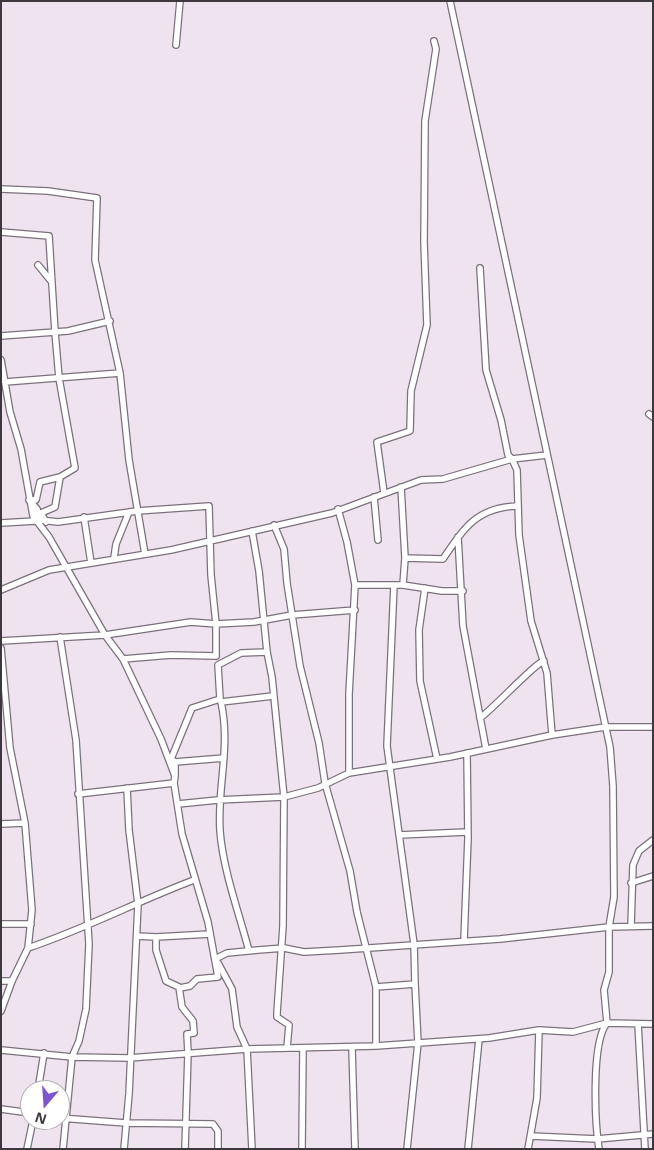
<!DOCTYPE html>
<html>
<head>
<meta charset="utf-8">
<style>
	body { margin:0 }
	#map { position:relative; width:654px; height:1150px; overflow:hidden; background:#efe3f0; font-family:"Open Sans",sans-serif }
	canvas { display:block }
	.frame { position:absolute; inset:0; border:2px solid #3d383d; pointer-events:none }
	.north { position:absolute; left:20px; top:1080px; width:50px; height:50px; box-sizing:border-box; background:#fff; border:1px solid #b1afb1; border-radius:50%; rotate:198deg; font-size:14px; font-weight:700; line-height:20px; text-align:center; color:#3d383d }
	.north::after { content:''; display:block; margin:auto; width:18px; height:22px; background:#7c56d0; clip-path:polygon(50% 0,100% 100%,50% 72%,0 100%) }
</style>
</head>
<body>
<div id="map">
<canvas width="654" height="1150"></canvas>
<div class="frame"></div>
<div class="north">N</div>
</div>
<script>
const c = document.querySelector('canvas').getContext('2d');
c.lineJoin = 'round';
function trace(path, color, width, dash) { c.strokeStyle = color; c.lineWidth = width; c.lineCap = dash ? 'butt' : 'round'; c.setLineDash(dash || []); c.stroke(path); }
const minor = new Path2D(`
	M 450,1 L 610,747 L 613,786 L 614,897 L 609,927 L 609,972 L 604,990 L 607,1023 C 591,1042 595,1123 599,1149
	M 176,45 L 180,1
	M 1,189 L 48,191 L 97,198 L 95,260 L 120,373 L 129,460 L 145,554
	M 1,232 L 49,236 L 55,332 L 1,336
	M 38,265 L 51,281
	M 480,268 L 486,370 L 501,420 L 508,455 L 512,459 L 547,455
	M 1,360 L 10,412 L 21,449 L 33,516 L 49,537 L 105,635 L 123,659 L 161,739 L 175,776 L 174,783 L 182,834 L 208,922 L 218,977 L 197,979 L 190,986 L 180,988
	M 5,382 L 120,373
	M 649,414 L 653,417
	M 401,487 L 405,558
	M 384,493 L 377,442 L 410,431 L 411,391 L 427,325 L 424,242 L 425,121 L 436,49 L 434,41
	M 374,497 L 378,540
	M 29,500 L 36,500 L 40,482 L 60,477 L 75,468 L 59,378 L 55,332 L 68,331 L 110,321
	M 30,501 L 37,509 L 40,520 L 58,522 L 137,511 L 209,506 L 211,575 L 216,624 L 216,656 L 171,655 L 123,659
	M 338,509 L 347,542 L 355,585 L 349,694 L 349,773
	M 84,517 L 91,563
	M 46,522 L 41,513 L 55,507 L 60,477
	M 1,523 L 35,521
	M 274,525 L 284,549 L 287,583 L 300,666 L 319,743 L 325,783 L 350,871 L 357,912 L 376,987 L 376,1046
	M 252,531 L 259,571 L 267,652 L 272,677 L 284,797 L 283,926 L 277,1013 L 277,1017 L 289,1025 L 287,1048
	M 458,537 L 463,626 L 486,749
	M 114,558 L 116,544 L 129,512
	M 355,585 L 403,585
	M 425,588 L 419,630 L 420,681 L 437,759
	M 1,590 L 49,570 L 171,550 L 332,513 L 421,480 L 443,479 L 512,459 L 517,470 L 519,535 L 531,621 L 547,673 L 552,735
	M 463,591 L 442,591 L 403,585 L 405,558 L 443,559 C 464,528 477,507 518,506
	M 60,637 L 76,740 L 89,944 L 86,1009 L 79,1041 L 72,1057 L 63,1149
	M 1,641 L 105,635 L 191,622 L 216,624 L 254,622 L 292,615 L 355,610
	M 1,648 L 10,748 L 25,823 L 32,910 L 28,948 L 12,981 L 1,1011
	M 480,718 C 493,709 535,663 544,661
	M 175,762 L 224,758
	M 175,774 L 175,762 L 171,759 L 192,708 L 220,699 L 218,665 L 241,653 L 267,652
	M 78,794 L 174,783
	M 178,804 L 218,800 L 284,797 L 318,788 L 349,773 L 450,757 L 552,735 L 605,727 L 653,727
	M 1,824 L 25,823
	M 399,835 L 467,832
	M 631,883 L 653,876
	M 1,924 L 31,924
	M 631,926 L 633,865 L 639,851 L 653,840
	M 137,936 L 156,937 L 156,950 L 166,981 L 179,987 L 182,1007 L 193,1021 L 194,1033 L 187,1034 L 188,1053 L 185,1149
	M 156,937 L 210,934
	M 464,940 L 468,838 L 467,753
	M 28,948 C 85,929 138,901 194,880
	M 249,951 C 239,913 223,870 220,831 C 217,787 231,747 221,702 L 273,696
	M 215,959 L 227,953 L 258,950 L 284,948 L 304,952 L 340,950 L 500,939 L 609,927 L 653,926
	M 218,963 L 232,989 L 237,1027 L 247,1049 L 252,1149
	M 1,981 L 12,981
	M 376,987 L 415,984 L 414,944 L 387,746 L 394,585
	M 638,1024 L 645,1149
	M 352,1048 L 355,1149
	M 1,1050 L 72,1057 L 129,1058 L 247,1049 L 376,1046 L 489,1038 L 539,1030 L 573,1032 L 607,1023 L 653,1024
	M 38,1090 L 44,1053
	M 1,1109 L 30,1113
	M 60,1118 L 126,1123 L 213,1124 L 218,1131 L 218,1149
	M 531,1136 L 597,1139 L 653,1134
	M 27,1149 L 33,1120
	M 124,1149 L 129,1094 L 138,904 L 129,830 L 127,788
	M 302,1149 L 303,1048
	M 407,1149 L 418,1043 L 415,984
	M 468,1149 L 479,1039
	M 528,1149 L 537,1098 L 539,1030`);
trace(minor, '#7b717c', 8);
trace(minor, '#fff', 5.5);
</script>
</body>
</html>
